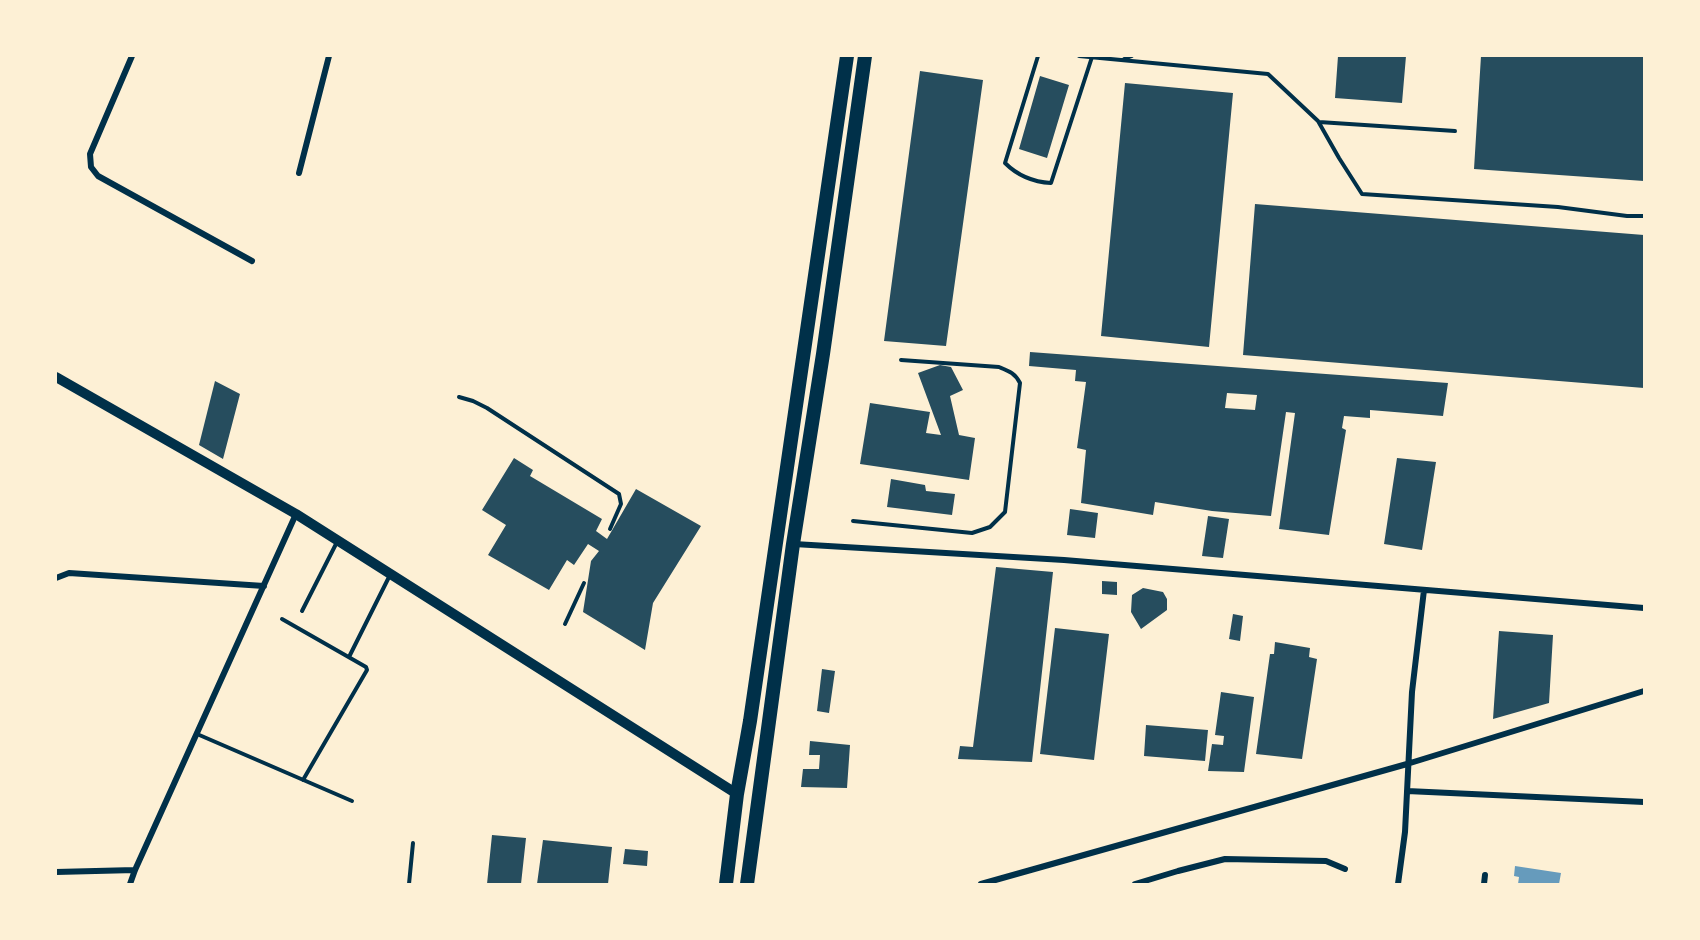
<!DOCTYPE html>
<html>
<head>
<meta charset="utf-8">
<style>
	body { margin:0 }
	#map { position:relative; width:1700px; height:940px; overflow:hidden; background:#fdf0d5; font-family:Quicksand,sans-serif }
	canvas { display:block }
	.frame { position:absolute; inset:0; border:57px solid #fdf0d5; pointer-events:none }
</style>
</head>
<body>
<div id="map">
<canvas width="1700" height="940"></canvas>
<div class="frame"></div>
</div>
<script>
const c = document.querySelector('canvas').getContext('2d');
c.lineJoin = 'round';
function fill(path, color) { c.fillStyle = color; c.fill(path, 'evenodd'); }
function trace(path, color, width, dash) { c.strokeStyle = color; c.lineWidth = width; c.lineCap = dash ? 'butt' : 'round'; c.setLineDash(dash || []); c.stroke(path); }
fill(new Path2D(`
	M 1515,866 L 1561,873 L 1559,884 L 1518,884 L 1519,877 L 1514,876 Z`), '#669bbc');
fill(new Path2D(`
	M 1338,56 L 1406,56 L 1402,103 L 1335,98 Z
	M 1481,56 L 1644,56 L 1644,181 L 1474,169 Z
	M 920,71 L 983,80 L 946,346 L 884,341 Z
	M 1040,76 L 1069,85 L 1047,158 L 1019,149 Z
	M 1125,83 L 1233,93 L 1209,347 L 1101,336 Z
	M 1255,204 L 1644,235 L 1644,388 L 1243,355 Z
	M 1030,352 L 1231,367 L 1448,383 L 1443,416 L 1370,410 L 1370,418 L 1344,416 L 1342,428 L 1346,430 L 1329,535 L 1279,529 L 1295,413 L 1286,412 L 1271,516 L 1212,511 L 1155,502 L 1153,515 L 1081,503 L 1086,450 L 1077,448 L 1086,382 L 1075,381 L 1076,370 L 1029,366 ZM 1227,393 L 1257,395 L 1255,410 L 1225,408 Z
	M 940,365 L 951,367 L 963,390 L 950,396 L 959,435 L 975,438 L 969,480 L 860,464 L 870,403 L 930,412 L 926,433 L 941,435 L 918,373 Z
	M 215,381 L 240,394 L 223,459 L 199,445 Z
	M 514,458 L 533,470 L 530,476 L 602,519 L 596,531 L 607,539 L 636,489 L 701,526 L 653,603 L 645,650 L 583,612 L 591,561 L 599,551 L 588,544 L 574,565 L 567,560 L 549,590 L 488,555 L 506,525 L 482,510 Z
	M 1397,458 L 1436,462 L 1422,550 L 1384,544 Z
	M 891,479 L 925,485 L 926,491 L 955,494 L 952,515 L 887,507 Z
	M 1070,509 L 1098,513 L 1095,538 L 1067,535 Z
	M 1208,516 L 1229,519 L 1223,558 L 1202,556 Z
	M 996,567 L 1053,572 L 1032,762 L 958,759 L 960,746 L 973,747 Z
	M 1102,581 L 1117,582 L 1117,595 L 1102,594 Z
	M 1143,588 L 1163,592 L 1167,599 L 1167,610 L 1141,629 L 1131,612 L 1132,595 Z
	M 1233,614 L 1243,616 L 1240,641 L 1229,639 Z
	M 1055,628 L 1109,634 L 1094,760 L 1040,754 Z
	M 1499,631 L 1553,635 L 1549,703 L 1493,719 Z
	M 1275,642 L 1310,648 L 1309,657 L 1317,659 L 1302,759 L 1256,754 L 1270,654 L 1274,654 Z
	M 822,669 L 835,671 L 829,713 L 817,711 Z
	M 1221,692 L 1254,697 L 1244,772 L 1208,771 L 1212,744 L 1223,745 L 1224,736 L 1215,735 Z
	M 1146,725 L 1208,730 L 1205,761 L 1144,756 Z
	M 810,741 L 850,745 L 847,788 L 801,787 L 803,769 L 819,769 L 820,755 L 809,755 Z
	M 492,835 L 526,838 L 521,884 L 487,884 Z
	M 543,840 L 612,847 L 608,884 L 537,884 Z
	M 625,849 L 648,851 L 647,866 L 623,864 Z`), '#264d5e');
trace(new Path2D(`
	M 1038,56 L 1005,163 C 1018,176 1033,182 1051,183 L 1092,57
	M 1079,56 L 1268,74 L 1318,121 L 1339,158 L 1362,194 L 1558,207 L 1627,216 L 1644,216
	M 1124,59 L 1132,56
	M 1319,122 L 1455,131
	M 459,397 L 473,401 L 487,408 L 619,494 L 621,504 L 610,529
	M 853,521 L 972,533 L 990,527 L 1005,512 L 1020,383 C 1015,373 1009,371 999,367 L 901,360
	M 302,611 L 337,542
	M 282,619 L 366,667 L 367,670 L 303,780
	M 565,624 L 584,583
	M 349,657 L 390,575
	M 197,734 L 352,801
	M 409,884 L 413,843`), '#003049', 4);
trace(new Path2D(`
	M 132,56 L 90,154 L 91,167 L 98,176 L 252,261
	M 299,173 L 329,56
	M 794,544 L 1064,560 L 1644,608
	M 56,578 L 69,573 L 264,586
	M 1407,791 L 1644,802
	M 56,872 L 135,870
	M 130,884 L 135,870 L 296,514
	M 981,884 L 1407,764 L 1644,691
	M 1135,884 L 1178,871 L 1225,859 L 1326,861 L 1345,869
	M 1398,884 L 1405,832 L 1412,692 L 1424,590
	M 1484,884 L 1485,875`), '#003049', 6);
trace(new Path2D(`
	M 56,377 L 296,514 L 737,794`), '#003049', 10);
trace(new Path2D(`
	M 726,884 L 737,794 L 750,721 L 847,56
	M 747,884 L 793,544 L 823,354 L 865,56`), '#003049', 14);
</script>
</body>
</html>
